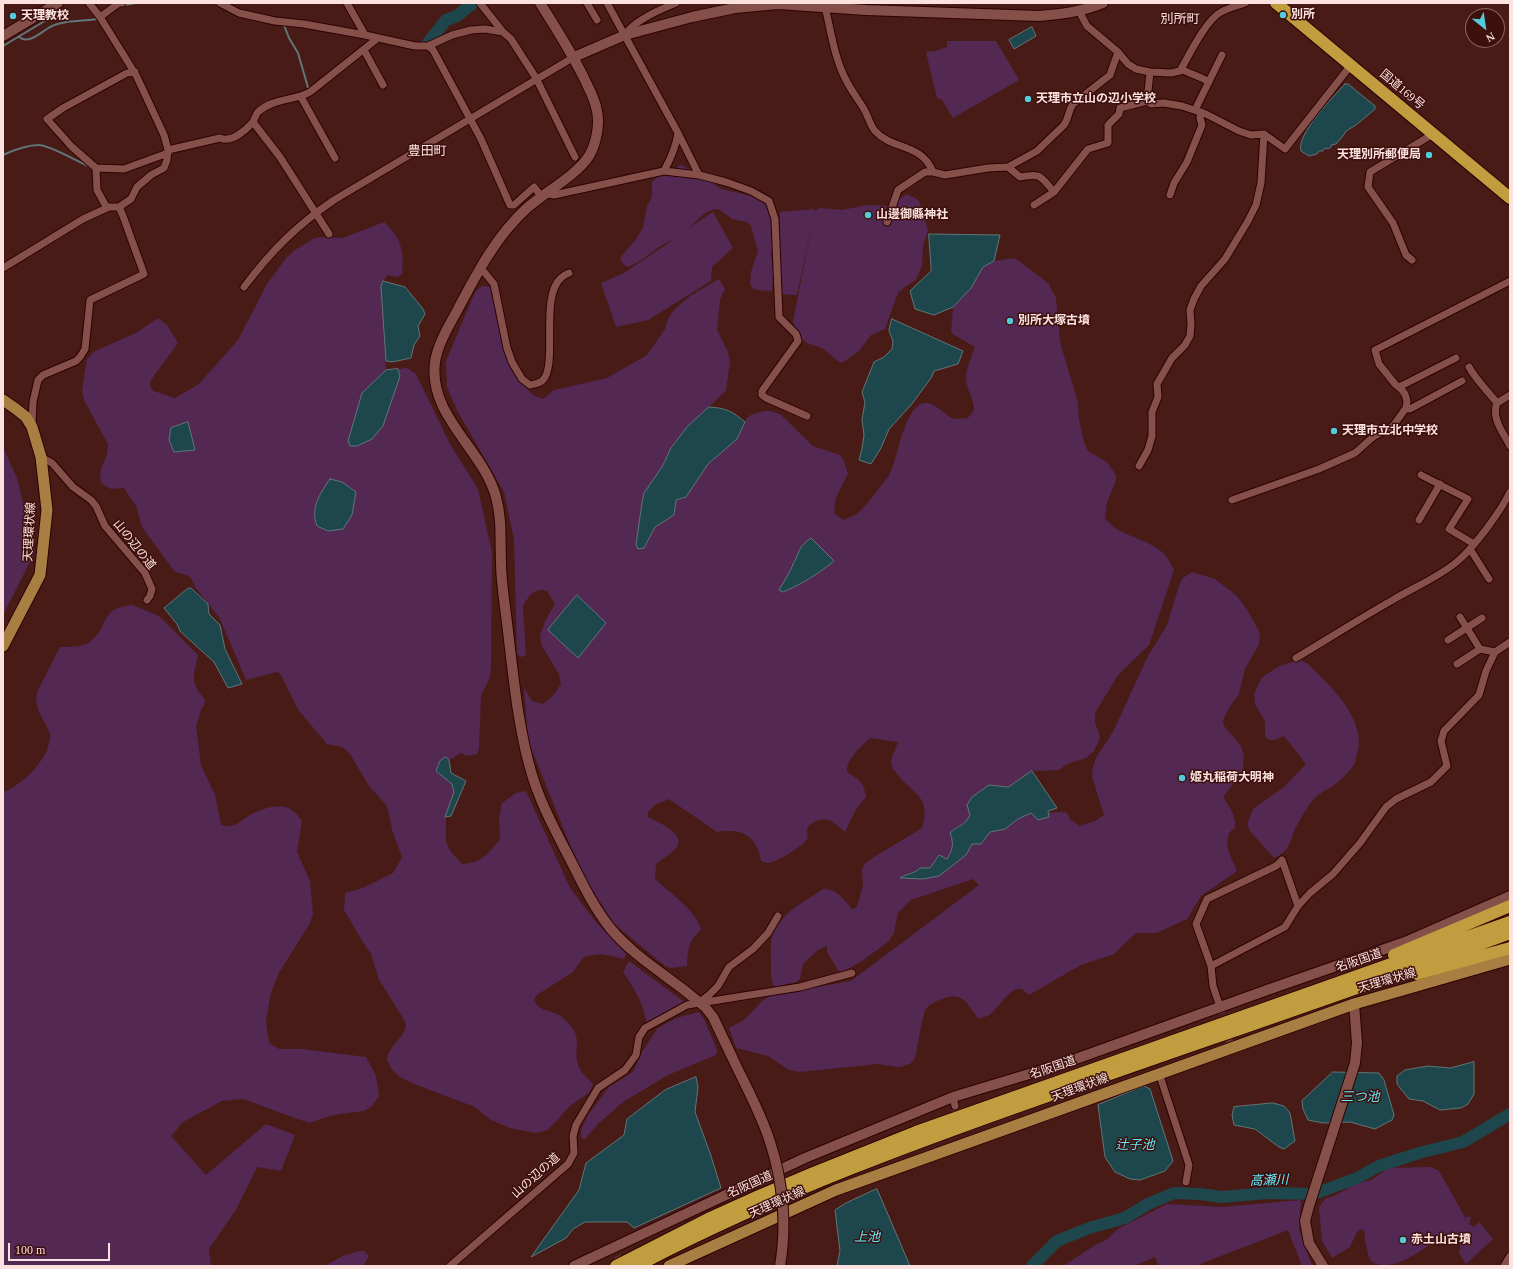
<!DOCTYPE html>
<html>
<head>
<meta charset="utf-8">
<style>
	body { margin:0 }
	#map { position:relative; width:1513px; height:1269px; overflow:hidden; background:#491b17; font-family:"Times New Roman",serif }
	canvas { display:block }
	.frame { position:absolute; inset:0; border:4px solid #fbe2de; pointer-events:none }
	.north { position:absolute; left:1465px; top:8px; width:40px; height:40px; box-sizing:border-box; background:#3e100d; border:1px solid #8a6461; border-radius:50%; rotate:150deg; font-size:11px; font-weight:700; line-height:16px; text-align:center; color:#fbe2de }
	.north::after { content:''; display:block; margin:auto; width:14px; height:18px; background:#53cbdb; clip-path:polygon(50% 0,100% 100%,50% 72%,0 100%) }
	.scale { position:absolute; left:8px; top:1243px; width:102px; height:18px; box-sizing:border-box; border:2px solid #fbe2de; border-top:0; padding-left:5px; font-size:12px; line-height:14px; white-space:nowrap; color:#fbe2de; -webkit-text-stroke:3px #3e100d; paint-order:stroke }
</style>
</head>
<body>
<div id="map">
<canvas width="1513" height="1269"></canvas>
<div class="frame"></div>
<div class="north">N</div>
<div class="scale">100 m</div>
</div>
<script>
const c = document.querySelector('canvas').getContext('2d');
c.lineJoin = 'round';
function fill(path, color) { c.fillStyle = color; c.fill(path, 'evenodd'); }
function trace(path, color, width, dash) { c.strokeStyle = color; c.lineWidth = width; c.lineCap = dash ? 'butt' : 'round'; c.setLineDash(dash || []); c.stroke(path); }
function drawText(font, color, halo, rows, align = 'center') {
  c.font = font + ' "Times New Roman","Noto Sans JP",serif'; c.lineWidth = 3; c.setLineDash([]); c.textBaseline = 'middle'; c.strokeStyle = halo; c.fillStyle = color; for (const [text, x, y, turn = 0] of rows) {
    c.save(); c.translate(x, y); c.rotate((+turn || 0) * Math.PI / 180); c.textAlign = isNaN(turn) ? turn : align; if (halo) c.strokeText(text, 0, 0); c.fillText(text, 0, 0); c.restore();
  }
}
fill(new Path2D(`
	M 947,41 L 996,41 L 1019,80 L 953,118 L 942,100 L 937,98 L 926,52 L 936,51 L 947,47 Z
	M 681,165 L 699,173 L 721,189 L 765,199 L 772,208 L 774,233 L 771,255 L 773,270 L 772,291 L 757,290 L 752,288 L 750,283 L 751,272 L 758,251 L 751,226 L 747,222 L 732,219 L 720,210 L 714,209 L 705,213 L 689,228 L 713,212 L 733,248 L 712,267 L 711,281 L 648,320 L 616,327 L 601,283 L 624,273 L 673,240 C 656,245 645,262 627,267 L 623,264 L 620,259 L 623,254 L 634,242 L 643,228 L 647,206 L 652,197 L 652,182 L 656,178 Z
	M 907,194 L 917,199 L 920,203 L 928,231 L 923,245 L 922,266 L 916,280 L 906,286 L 898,293 L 885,329 L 871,335 L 858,352 L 842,363 L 838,361 L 822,348 L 807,343 L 799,337 L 793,322 L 813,219 L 797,295 L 780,294 L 780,212 L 814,209 L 814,211 L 820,208 L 842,210 L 867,205 L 888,206 Z
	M 384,222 C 402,239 404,251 402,274 L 398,277 L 388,275 L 381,283 L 386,370 L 362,393 L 348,441 L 391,399 L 400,376 L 398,369 L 407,368 L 416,374 L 451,446 L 478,489 L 492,553 L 491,666 L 490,677 L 481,696 L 479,749 L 477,754 L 466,756 L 461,753 L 449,760 L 446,757 L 454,792 L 446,817 L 446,842 L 451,852 L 462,864 C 482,863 487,854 500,840 L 499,819 L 502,803 L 516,793 L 526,791 L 570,888 L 596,922 L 626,954 L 624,959 L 602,954 L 587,956 L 582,959 L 573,972 L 537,995 L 534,999 C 538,1011 549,1010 559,1015 C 564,1017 571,1026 574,1031 C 580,1040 574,1055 578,1065 C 581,1073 587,1078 593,1084 L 589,1093 L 571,1105 L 548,1130 L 535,1133 L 510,1128 L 491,1120 L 475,1107 L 414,1084 L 400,1077 L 392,1070 L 387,1060 C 387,1057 388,1053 390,1051 C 395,1041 409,1033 405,1021 L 379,980 L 371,954 L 361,939 L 344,910 L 345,893 L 363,888 L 393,873 L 402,857 L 393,833 L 387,806 L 369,786 L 350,754 L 342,747 L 327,744 L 299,711 L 280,673 L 277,672 L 246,680 L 220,619 L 195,587 L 191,578 L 187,575 L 175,572 L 142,527 L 136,506 L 124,488 L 111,489 L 101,483 L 100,472 L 107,454 L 108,444 L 85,402 L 82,392 L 86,364 L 87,359 L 95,351 L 136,333 L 158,318 L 167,325 L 178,343 L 153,377 L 150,382 L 150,387 L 154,391 L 175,398 L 199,384 L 238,340 L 267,284 L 287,257 L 295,250 L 315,238 L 320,237 L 343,238 Z
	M 1015,258 L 1048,283 L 1056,298 L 1060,342 L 1078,403 L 1079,420 L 1084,442 L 1088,451 L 1107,462 L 1116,475 L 1116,480 L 1107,502 L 1105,518 C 1119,537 1145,537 1162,552 C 1167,556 1171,564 1174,570 L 1149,645 L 1118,675 L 1095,713 L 1095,723 L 1100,736 L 1099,741 L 1094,751 L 1086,758 L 1067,764 L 1059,770 L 1032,771 L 970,815 L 967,822 L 955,828 L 952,850 L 947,859 L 939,855 L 930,868 L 920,868 C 914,875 907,873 901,878 L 966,855 L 972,844 L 981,844 L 990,832 L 1005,829 L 1018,819 L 1031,813 L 1066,812 L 1071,820 L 1080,826 L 1095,821 L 1104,815 L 1092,777 L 1093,766 L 1097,756 L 1113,732 L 1147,658 L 1167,625 L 1180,583 L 1183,578 L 1192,572 L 1215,579 L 1236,595 L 1246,608 L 1260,633 L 1259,644 L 1245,669 L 1239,694 L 1230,706 L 1223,720 L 1224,726 L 1241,746 L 1244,756 L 1242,773 L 1223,797 C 1229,806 1237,817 1235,828 C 1219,837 1232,859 1237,871 L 1201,896 L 1187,919 L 1157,933 L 1136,933 L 1114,954 L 1081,965 L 1029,995 C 1027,993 1024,990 1021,989 C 1012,986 998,1007 993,1012 C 989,1016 983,1018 978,1018 C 967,1004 962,990 942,999 C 937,1001 929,1004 926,1009 C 923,1013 917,1047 916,1055 L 914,1060 L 910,1064 L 899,1067 L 877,1064 L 800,1072 L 789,1070 L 768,1056 L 736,1048 L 729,1028 L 744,1020 L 762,1001 L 772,995 L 851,981 L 979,885 L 973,879 L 911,900 L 898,913 L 894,933 L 888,942 L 862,961 L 842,972 L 838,970 L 827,952 L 827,946 L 818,950 L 803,964 L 800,979 L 796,982 L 775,987 C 770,980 771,972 771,963 C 771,954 770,942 773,933 C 781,913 807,900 823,889 C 836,888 845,900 852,909 L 857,907 L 863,885 L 862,869 L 865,864 L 874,857 L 922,828 C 932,796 913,795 897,774 C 895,771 891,767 891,763 C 891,757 896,748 898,742 L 870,738 C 861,747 846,759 847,772 C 859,780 864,782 866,797 L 856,809 L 845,832 C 835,824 830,816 816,821 C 813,823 810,824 808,827 C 806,831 809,835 807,839 C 803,846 776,863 767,863 C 765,863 763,862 761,861 C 760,856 759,850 756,846 C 749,831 731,829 717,832 L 669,799 L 655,805 L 648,812 L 648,817 C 657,822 688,834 676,848 C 671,854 662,859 656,864 L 655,879 C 669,892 698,912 701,930 C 688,941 688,950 687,966 L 670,968 L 665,966 L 613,923 L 589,885 L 570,845 L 528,740 L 524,687 L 532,701 L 543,704 L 552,697 L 561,684 L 559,674 L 542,646 L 540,636 L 545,621 L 555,604 L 547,591 C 535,587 528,597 523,606 L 526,655 L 521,657 L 517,654 L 514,539 L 504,492 L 457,410 L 447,387 L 446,361 L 475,292 L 479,288 L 484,286 L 490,287 L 494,291 L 499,321 L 522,383 L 533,395 L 543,399 L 554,390 L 607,378 L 647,355 L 665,329 L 668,319 L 674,310 L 690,296 L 719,279 L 725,289 L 720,299 L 717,330 L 727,350 L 730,361 L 726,391 L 687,427 L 671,448 L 662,467 L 644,493 L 642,503 L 636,544 L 638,548 L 644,548 L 655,527 L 674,515 L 676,500 L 686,497 L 708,464 L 737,439 L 747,418 L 751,415 L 764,411 L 770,411 L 780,414 L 813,446 L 840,455 L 843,459 L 848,474 C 842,486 832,500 835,514 L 844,520 C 849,517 854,516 858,513 C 863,510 885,481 889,475 C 898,460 903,408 924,403 C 934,400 945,417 956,419 C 959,419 964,418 968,418 L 974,410 C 973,397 970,396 967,385 C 963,373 971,359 975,347 L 951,333 L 953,307 L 971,288 L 983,267 L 994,261 ZM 811,538 L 834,561 L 819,573 L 779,590 Z
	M 3,447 L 17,478 L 35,552 L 3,615 Z
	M 132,605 L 159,616 L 198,655 C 193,678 190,681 205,700 L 204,706 L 202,707 L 196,726 L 201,765 L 215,795 L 221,825 C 225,826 230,827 234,825 C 242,822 248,815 256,812 C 275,804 290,802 302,821 L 297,852 L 310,881 L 313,914 L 310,923 L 279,973 L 271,992 L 266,1022 L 269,1043 L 279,1049 L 302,1049 L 366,1057 L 376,1076 L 379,1096 L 372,1106 L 364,1111 L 333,1115 L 309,1123 L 243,1099 L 222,1101 L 183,1122 L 171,1136 L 206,1175 L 266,1124 L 295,1135 L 281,1171 L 257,1167 L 237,1208 L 209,1249 L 211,1266 L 3,1266 L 3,792 C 23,785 52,757 50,733 C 49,731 47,728 46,725 C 41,716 36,708 36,697 C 37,690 56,656 60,647 C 83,647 92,646 103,625 C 106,619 108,613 114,610 C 119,607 126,606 132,605 Z
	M 1298,660 L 1303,661 L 1308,664 C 1331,687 1370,721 1356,758 C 1355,762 1354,766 1351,769 C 1347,773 1343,778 1338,782 C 1330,789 1319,792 1312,801 C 1306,809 1300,819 1296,827 C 1289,842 1291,851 1274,858 L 1250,831 L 1247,824 L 1253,809 L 1284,787 L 1306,764 L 1284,736 C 1276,739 1272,743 1265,737 L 1265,721 L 1255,704 L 1254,694 L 1261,679 L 1265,675 L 1280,666 Z
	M 629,961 L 683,1001 L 684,1005 L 647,1024 C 643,1003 635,989 623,972 Z
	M 699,1012 L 705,1021 L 717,1050 L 716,1055 L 668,1075 L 623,1102 L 598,1124 L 584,1140 L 581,1136 L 581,1130 L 588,1115 L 609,1087 L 633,1072 L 642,1052 L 657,1029 L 676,1018 Z
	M 1431,1167 L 1439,1171 L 1465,1217 L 1464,1222 L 1466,1217 L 1471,1217 L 1469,1224 L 1474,1227 L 1479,1222 L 1493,1239 L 1466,1264 L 1459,1253 L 1462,1234 C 1453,1237 1443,1238 1435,1242 C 1417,1252 1399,1269 1377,1264 C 1371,1262 1369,1259 1368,1253 C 1366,1246 1364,1239 1365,1232 L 1361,1229 L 1357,1232 L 1350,1247 L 1332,1258 L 1322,1241 L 1319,1207 L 1325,1199 L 1336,1195 L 1356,1184 L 1371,1180 L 1389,1168 Z
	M 1301,1200 L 1299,1230 L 1312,1266 L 1302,1266 L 1288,1230 L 1195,1266 L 1159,1266 L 1155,1257 L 1134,1266 L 1063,1266 L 1097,1244 L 1106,1240 L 1118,1229 L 1167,1204 L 1222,1207 Z
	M 358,1251 L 364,1251 L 369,1256 L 363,1266 L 324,1266 L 343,1256 Z`), '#532852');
const water = new Path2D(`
	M 1032,27 L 1036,36 L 1014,49 L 1009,40 Z
	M 1345,84 L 1348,84 L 1375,106 L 1375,109 L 1356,125 L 1346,131 L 1343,136 L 1336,144 L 1331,145 L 1331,147 L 1328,149 L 1325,148 L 1323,151 L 1319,151 L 1317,154 L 1309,156 L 1301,151 C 1296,134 1334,96 1345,84 Z
	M 929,234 L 1000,235 L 994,261 L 983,267 L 971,288 L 953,307 L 934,315 L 915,309 L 910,291 L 931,271 Z
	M 383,281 L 405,287 L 423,309 L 425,314 L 418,326 L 420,336 L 414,345 L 411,358 L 392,362 L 386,361 L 381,287 Z
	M 892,319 L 963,351 L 958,364 L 934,371 L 931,378 L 911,405 L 889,429 L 881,448 L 871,464 L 859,460 L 862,449 L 864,435 L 862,420 L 865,402 L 862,392 L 874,362 L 884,357 L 892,349 L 893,341 L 889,331 Z
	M 398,369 L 400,376 L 383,426 L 372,439 L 357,446 L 350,446 L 348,441 L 362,393 L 386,370 Z
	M 709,407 C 726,408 732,411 745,422 L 737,439 L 708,464 L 686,497 L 676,500 L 674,515 L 655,527 L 644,548 L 638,549 L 636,544 L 642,503 L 644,493 L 662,467 L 671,448 L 687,427 Z
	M 188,422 L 195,450 L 174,452 L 169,440 L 171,428 Z
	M 330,479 L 342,482 L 356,492 L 352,515 L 343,529 L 328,531 L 317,526 C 310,509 320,493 330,479 Z
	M 811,538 L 834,561 C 818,574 802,584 783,592 L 779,590 L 790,571 L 801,547 Z
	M 191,588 L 208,604 L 209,614 L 220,625 L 225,649 L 242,684 L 228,688 L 214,662 L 180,631 L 177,624 L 164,608 L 187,589 Z
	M 577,595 L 606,623 L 578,658 L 548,630 Z
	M 446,757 L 449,760 L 451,773 L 466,781 L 451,816 L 445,817 L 454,792 L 452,784 L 436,771 L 440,761 Z
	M 1032,771 L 1057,808 L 1048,811 L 1049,817 L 1038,820 L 1031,813 L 1018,819 L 1005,829 L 990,832 L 981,844 L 972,844 L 966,855 L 939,876 L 923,879 L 900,878 C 907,873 913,875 920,868 L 930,868 L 939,855 L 947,859 C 953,849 954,843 950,833 C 958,825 965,826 970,815 L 967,805 L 972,797 L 989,785 L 1008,787 Z
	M 1474,1062 L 1474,1094 L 1468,1104 L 1461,1108 L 1440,1110 L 1423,1101 L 1409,1099 L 1397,1084 L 1397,1076 L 1405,1070 L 1428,1066 L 1450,1068 Z
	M 1333,1072 L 1379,1073 L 1384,1080 L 1394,1115 L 1392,1120 L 1375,1129 L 1350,1122 L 1323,1123 L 1308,1120 L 1303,1109 L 1302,1101 Z
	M 696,1077 L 698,1087 L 695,1112 L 710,1153 L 721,1188 L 634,1228 L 627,1222 L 585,1222 L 573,1229 L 566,1238 L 531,1257 L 579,1190 L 586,1163 L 624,1135 L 627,1119 L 665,1090 Z
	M 1144,1086 L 1150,1089 L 1173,1161 L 1165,1171 L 1140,1180 L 1130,1179 L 1115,1172 L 1105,1157 L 1098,1105 Z
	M 1273,1103 L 1284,1106 L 1290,1113 L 1295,1141 L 1284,1149 L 1279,1147 L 1255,1129 L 1234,1125 L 1232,1115 L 1234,1107 Z
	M 877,1189 L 910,1266 L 837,1266 L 840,1251 L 835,1210 L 846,1203 Z`);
fill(water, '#1d474c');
trace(water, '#607678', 1);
trace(new Path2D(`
	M 124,5 L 136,3
	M 284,25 L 289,38 L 298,53 L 309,91
	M 19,37 C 29,45 41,32 50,27 C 64,20 83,21 99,19
	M 3,46 L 63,10
	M 3,155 C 14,150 26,145 39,145 C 50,145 80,163 92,168`), '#607678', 2);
trace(new Path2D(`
	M 427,44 L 446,20 L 457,16 L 473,3
	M 1032,1266 L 1057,1241 L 1089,1228 L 1125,1218 L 1148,1204 L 1174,1193 L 1200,1194 L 1222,1197 L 1267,1193 L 1314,1194 L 1357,1178 L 1379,1166 L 1419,1153 L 1463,1142 L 1510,1114`), '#1d474c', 12);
trace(new Path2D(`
	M 1220,1007 L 1231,1047
	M 955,1106 L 964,1136
	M 612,1247 L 622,1266`), '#643935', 7, [7, 3.5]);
const street = new Path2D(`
	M 220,3 L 239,13 L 275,21 L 304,24 L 365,35 L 415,46 L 428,46 L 452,35 L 471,30 L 485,29 L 503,32
	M 347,3 L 365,35
	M 480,3 L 503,32 L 511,39 L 536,78 L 575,157
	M 587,3 L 597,20
	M 607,3 L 678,133 L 699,175
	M 825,7 C 831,31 834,56 845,78 C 850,89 858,99 864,109 C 868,116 870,125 875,131 C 892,150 922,143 933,172
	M 1079,11 L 1087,26 L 1118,52 L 1128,64 L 1136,69 L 1150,72 L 1171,73 L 1180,71 C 1189,55 1206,20 1221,12 C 1228,8 1237,6 1245,3
	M 100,17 L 119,3 L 122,3
	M 625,35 C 633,21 661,9 676,3
	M 428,46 L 433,50 L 481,139 L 510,205 L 514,205 L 534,187 L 541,196
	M 364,50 L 383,85
	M 1181,69 C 1190,74 1200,76 1209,82
	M 135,72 L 127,73 L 63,108 L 47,119 L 72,147 L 96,168 L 124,169 L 168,153
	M 1150,72 L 1147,101 L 1151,104 L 1164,103 L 1182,106 L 1206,114 L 1239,131 L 1251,135 L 1264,134 L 1285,149 L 1351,65
	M 301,97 L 335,158
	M 1195,110 L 1222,55
	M 253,122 L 280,157 L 329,234
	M 168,150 L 220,138 C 231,143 245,131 252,123 C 255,120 255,115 258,112 C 273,98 294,101 310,92 L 378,38
	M 1008,167 L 1020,177 C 1042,173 1040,176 1054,192
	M 96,168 L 97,190 L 107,208
	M 664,171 C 671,158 676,147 678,133
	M 545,193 L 554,195 L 664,171 L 699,175 L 726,182 L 751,191 L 769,201 L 775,219 L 779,317 L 796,334 L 798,341 L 762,391 L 762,395 L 766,398 L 807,416
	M 1170,195 L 1174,183 L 1187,162 L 1202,125 L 1200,118 L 1201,112
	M 1034,205 L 1054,192 L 1088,149 L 1108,143 L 1108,125 L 1119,114 L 1120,108 L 1147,101
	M 887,222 L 898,190 L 925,172 L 933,172 L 945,175 L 988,168 L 1008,167 L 1037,151 L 1064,125 C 1069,118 1068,111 1073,104 L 1110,75 L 1118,52
	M 1412,260 L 1406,255 L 1393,223 L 1368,187 L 1370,172 L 1433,134
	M 480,267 L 494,284 L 507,348 L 512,362 L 522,379 L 530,385 C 534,384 538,384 542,381 C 559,367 539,297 561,278 C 563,276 566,274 569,273
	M 3,268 L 83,219 L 109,207 L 119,207 L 131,199 L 137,187 L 151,175 L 164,168 L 167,160 L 168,150 L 164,135 L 136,75 L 100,17 L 89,3
	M 244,287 C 272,250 296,226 334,200 L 574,57
	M 1469,367 C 1476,380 1487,390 1497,403
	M 1399,387 L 1456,358
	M 1510,395 L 1497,403 C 1491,418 1503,432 1510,446
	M 1406,408 L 1410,409 L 1462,381
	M 32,425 L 33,402 L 38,380 L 43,375 L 76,361 L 80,357 L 85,349 L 90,300 L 144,274 L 123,216 L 119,207
	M 41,457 L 52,463 L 73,487 L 91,500 L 96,506 L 105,526 L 145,573 L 152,589 L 150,596 L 147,600
	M 1139,466 L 1148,450 L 1152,436 L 1152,412 L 1158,397 L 1157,384 L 1172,358 L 1185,345 L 1190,336 L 1191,325 L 1190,310 L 1194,299 L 1201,286 L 1225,259 L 1248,221 L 1256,205 L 1261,183 L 1264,134
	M 1421,475 L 1468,499 L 1449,529 L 1474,544
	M 1232,500 L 1319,469 L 1355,453 L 1373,437 L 1393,426 L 1406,408 L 1407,401 L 1405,394 L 1401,389 L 1395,384 L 1379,364 L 1375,350 L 1510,281
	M 1419,520 L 1440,484
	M 1470,549 L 1489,579
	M 1460,617 L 1480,649 L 1495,652
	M 1448,640 L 1482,618
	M 1296,658 C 1328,639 1359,619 1391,601 C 1412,588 1440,577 1459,560 C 1475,546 1501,511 1510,492
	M 1457,664 L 1480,649
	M 1211,966 L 1285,927 L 1298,906 L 1310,893 L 1333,874 L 1360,843 L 1386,807 L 1396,799 L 1431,782 L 1447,766 L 1441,741 L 1444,731 L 1479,695 L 1486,671 L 1495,652 L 1510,642
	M 702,1000 L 709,995 L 718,986 L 729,967 L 753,949 L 768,933 L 778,916
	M 1220,1007 L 1213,986 L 1211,966 L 1196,924 L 1207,899 L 1276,866 L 1282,860 L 1298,906
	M 1159,1073 L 1189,1165 L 1186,1182
	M 953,1097 L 955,1106
	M 450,1266 L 568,1164 L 574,1153 L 573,1136 L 576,1125 L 598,1088 L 625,1070 L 636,1055 L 639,1037 L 645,1028 L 687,1005 L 800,987 L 852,973
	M 1504,1266 L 1510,1256`);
const secondary = new Path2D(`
	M 540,3 C 556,28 571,52 584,78 C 589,89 595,99 597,111 C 600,125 596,144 589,156 C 576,176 545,192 527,208 C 496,236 477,273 458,309 C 449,326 438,343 435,362 C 428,416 483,449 496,497 C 502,519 500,539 501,561 C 501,576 503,592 505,607 C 512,660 516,718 530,768 C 539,801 555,830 570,859 C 582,883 594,908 611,929 C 626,947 645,961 664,975 C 678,985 692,996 705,1007 L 713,1017 L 732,1057
	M 3,36 L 58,3
	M 574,57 L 625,35 L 692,17 L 735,8 L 778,4 L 866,10 L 1039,16 C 1061,14 1082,12 1103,3
	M 574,1266 L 805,1158 L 953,1097 L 1059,1065 L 1270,989 L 1405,942 L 1510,896
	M 1323,1266 L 1309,1243 L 1305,1221 L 1309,1206 L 1355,1063 L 1357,1043 L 1354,1004`);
const primary = new Path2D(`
	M 3,400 L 16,409 L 26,417 L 32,427 L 41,457 L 47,510 L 40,575 L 3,646
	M 669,1266 L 836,1190 L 1354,1004 L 1510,959`);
const highway = new Path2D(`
	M 1276,3 L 1510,198
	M 1394,955 L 1510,906
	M 1417,974 L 1510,948
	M 616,1266 L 708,1219 L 759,1196 L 811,1174 L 916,1132 L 1510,922
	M 637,1266 C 777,1192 927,1138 1076,1086 C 1221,1035 1366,986 1510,933`);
trace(street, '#2d0202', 9);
trace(secondary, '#2d0202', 12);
trace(primary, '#2d0202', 13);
trace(highway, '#2d0202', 14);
trace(street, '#85504a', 7);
trace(secondary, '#85504a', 10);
trace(primary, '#a97e43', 11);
trace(highway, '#c19d3f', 12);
const secondaryBridge = new Path2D(`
	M 732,1057 C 745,1085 761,1113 770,1142 C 783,1181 787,1225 780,1266`);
trace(secondaryBridge, '#2d0202', 12, []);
trace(secondaryBridge, '#85504a', 10);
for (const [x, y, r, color] of [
	[1283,15,4,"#53cbdb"],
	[13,16,4,"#53cbdb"],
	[1028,99,4,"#53cbdb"],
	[1429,155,4,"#53cbdb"],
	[868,215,4,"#53cbdb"],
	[1010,321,4,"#53cbdb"],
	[1334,431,4,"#53cbdb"],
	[1182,778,4,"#53cbdb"],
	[1403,1240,4,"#53cbdb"]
]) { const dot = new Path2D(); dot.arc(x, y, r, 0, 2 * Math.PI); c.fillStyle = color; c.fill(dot); trace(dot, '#3e100d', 1.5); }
drawText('bold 12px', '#fbe2de', '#3e100d', [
	["別所",1291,15],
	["天理教校",21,16],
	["天理市立山の辺小学校",1036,99],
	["天理別所郵便局",1421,155,"right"],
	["山邊御縣神社",876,215],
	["別所大塚古墳",1018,321],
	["天理市立北中学校",1342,431],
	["姫丸稲荷大明神",1190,778],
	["赤土山古墳",1411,1240]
], 'left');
drawText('12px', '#fbe2de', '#3e100d', [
	["国道169号",1402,90,40],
	["天理環状線",30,532,-87],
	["山の辺の道",134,545,51],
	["名阪国道",1359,961,-19],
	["天理環状線",1387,981,-16],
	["名阪国道",1053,1068,-19],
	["天理環状線",1080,1088,-20],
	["山の辺の道",536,1176,-42],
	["名阪国道",750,1185,-24],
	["天理環状線",777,1203,-24]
]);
drawText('13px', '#fbe2de', '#3e100d', [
	["別所町",1180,20],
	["豊田町",427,152]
]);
drawText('italic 13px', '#63e9fb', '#3e100d', [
	["三つ池",1360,1098],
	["辻子池",1135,1146],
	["高瀬川",1269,1181,-2],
	["上池",867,1238]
]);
</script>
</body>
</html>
